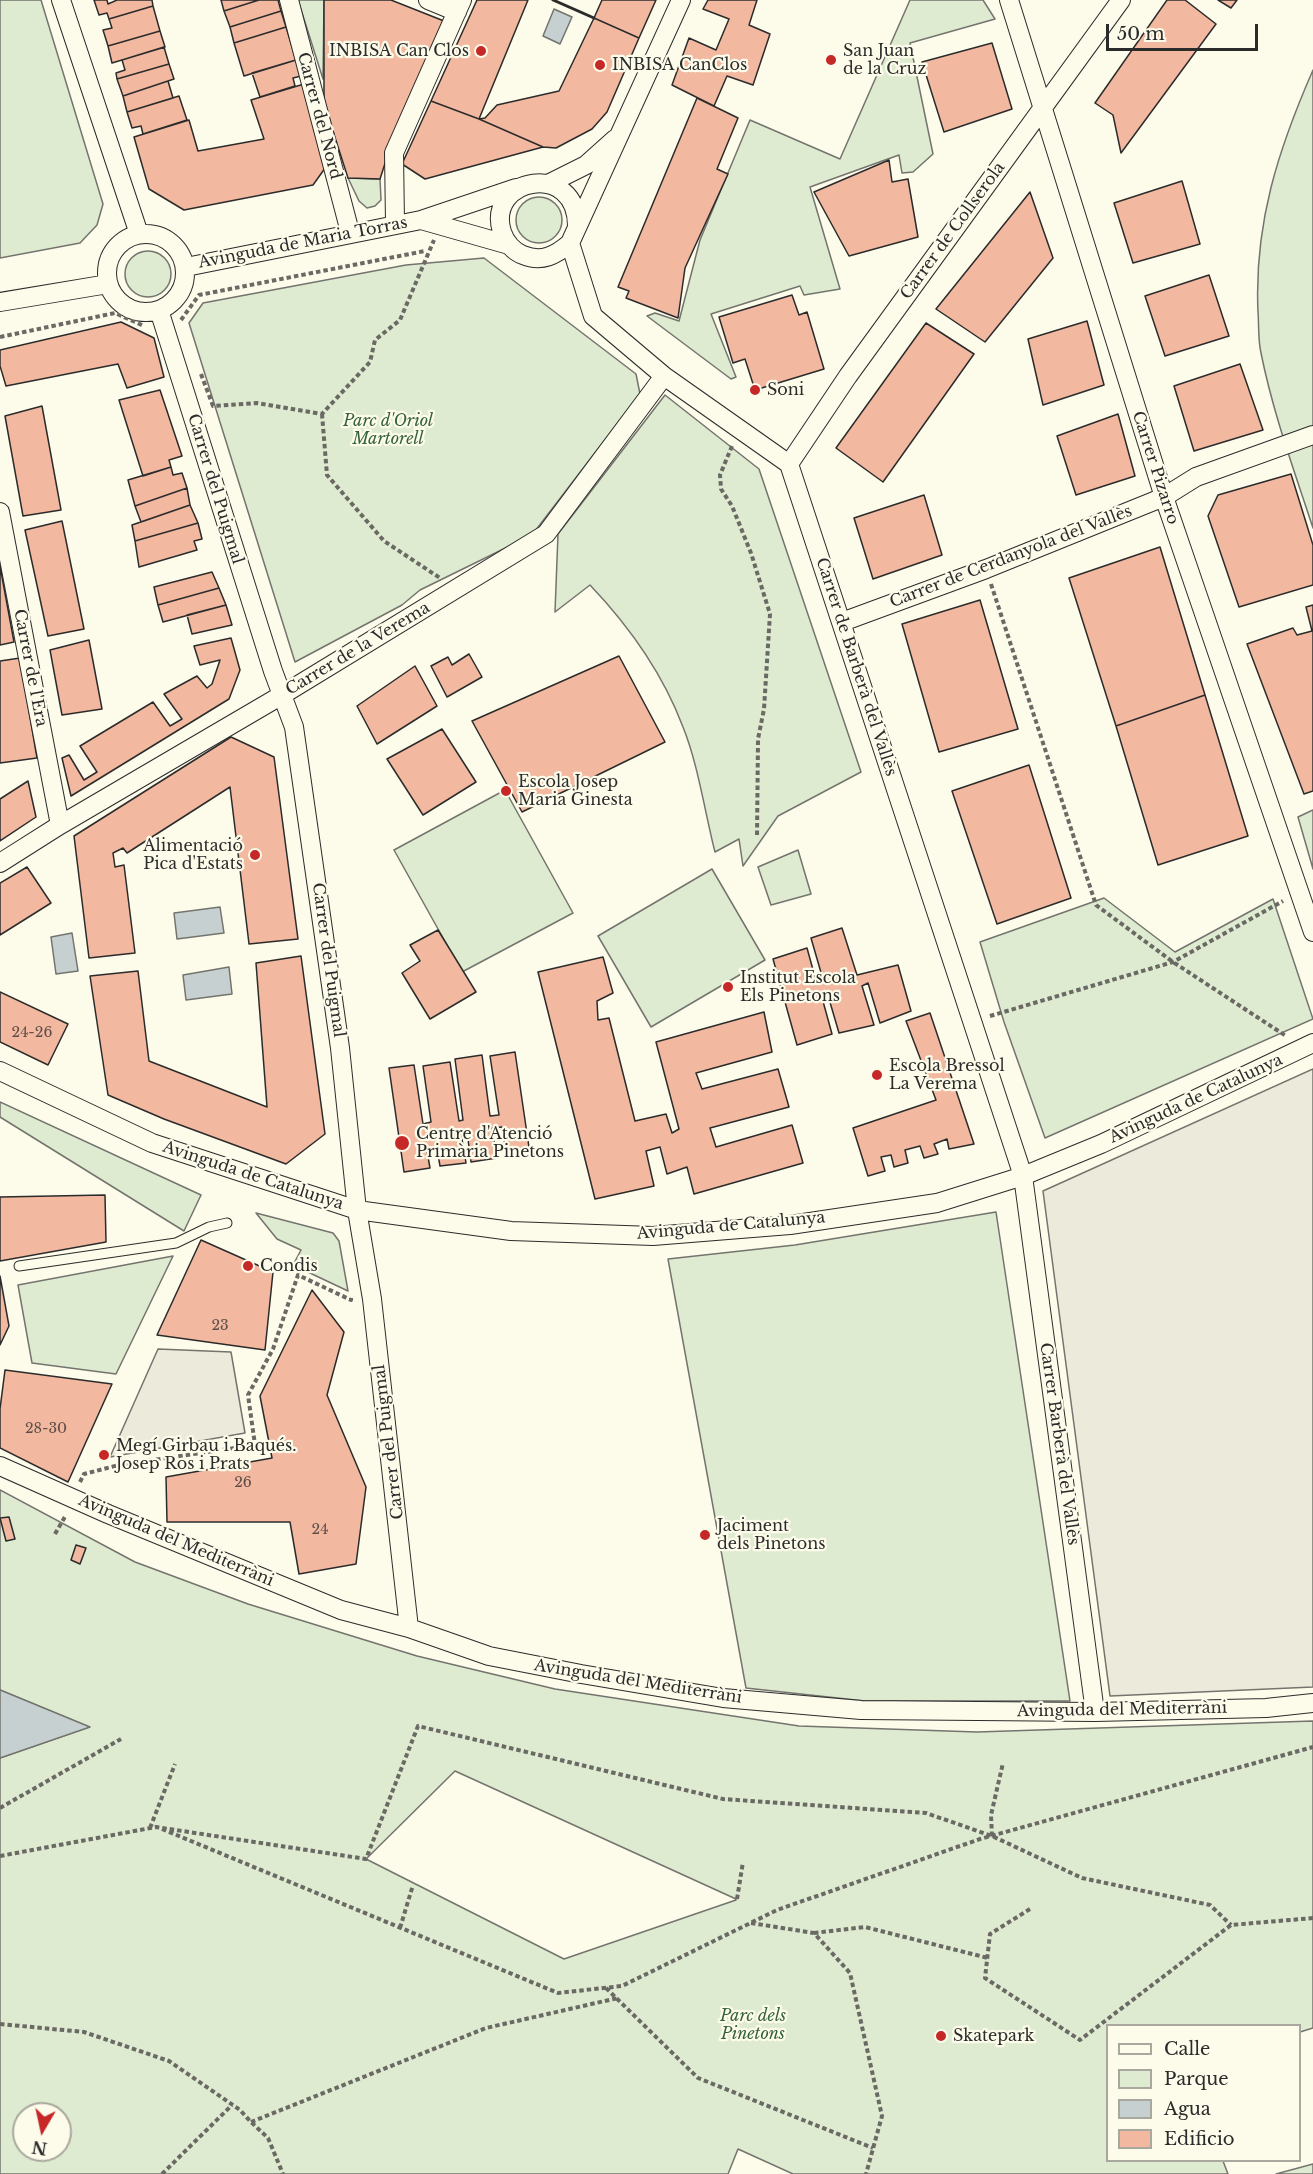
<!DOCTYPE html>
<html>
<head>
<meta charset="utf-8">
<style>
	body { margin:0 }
	#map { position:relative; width:1313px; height:2174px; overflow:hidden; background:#fdfbea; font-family:"Libre Baskerville",serif }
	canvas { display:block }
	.legend { position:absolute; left:1106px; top:2024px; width:195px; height:138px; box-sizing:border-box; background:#fdfbea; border:2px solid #a9a89e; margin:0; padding:8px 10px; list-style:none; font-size:18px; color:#2b2b2b }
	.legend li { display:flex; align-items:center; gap:12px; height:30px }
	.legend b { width:30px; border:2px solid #a9a89e }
	.north { position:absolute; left:12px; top:2102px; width:60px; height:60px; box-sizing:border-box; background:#fdfbea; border:2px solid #a9a89e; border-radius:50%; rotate:189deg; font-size:16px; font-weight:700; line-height:24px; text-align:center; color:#2b2b2b }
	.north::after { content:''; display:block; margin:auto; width:21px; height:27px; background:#c62828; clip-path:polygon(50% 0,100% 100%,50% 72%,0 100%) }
	.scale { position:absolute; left:1106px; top:24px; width:152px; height:27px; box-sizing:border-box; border:3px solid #2b2b2b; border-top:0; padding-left:8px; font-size:18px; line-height:21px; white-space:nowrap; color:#2b2b2b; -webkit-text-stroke:4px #fdfbea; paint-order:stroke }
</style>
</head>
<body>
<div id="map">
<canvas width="1313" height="2174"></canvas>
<ul class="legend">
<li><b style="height:8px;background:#fdfbea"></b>Calle</li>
<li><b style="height:16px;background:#deebd1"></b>Parque</li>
<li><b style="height:16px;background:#c7d0d0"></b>Agua</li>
<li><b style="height:16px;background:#f2b8a0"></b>Edificio</li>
</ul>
<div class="north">N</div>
<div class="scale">50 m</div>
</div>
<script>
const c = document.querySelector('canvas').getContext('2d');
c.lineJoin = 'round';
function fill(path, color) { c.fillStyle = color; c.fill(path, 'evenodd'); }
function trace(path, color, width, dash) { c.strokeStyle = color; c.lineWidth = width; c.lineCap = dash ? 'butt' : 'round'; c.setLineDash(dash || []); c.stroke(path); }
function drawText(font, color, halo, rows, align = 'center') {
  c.font = font + ' "Libre Baskerville",serif'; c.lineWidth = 4.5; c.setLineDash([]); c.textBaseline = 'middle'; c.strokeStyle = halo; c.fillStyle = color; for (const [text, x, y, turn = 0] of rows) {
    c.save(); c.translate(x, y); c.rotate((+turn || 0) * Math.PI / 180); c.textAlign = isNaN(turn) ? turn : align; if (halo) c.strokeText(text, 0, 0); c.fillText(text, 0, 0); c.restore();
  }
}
const green = new Path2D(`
	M 0,0 L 41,0 L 103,204 L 97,225 L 80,243 L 0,258 Z
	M 298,0 L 324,0 L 323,79 Z
	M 910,0 L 983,0 L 995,19 L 910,43 L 933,154 L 913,172 L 902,173 L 899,155 L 810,187 L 840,289 L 804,295 L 800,286 L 711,314 L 736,377 L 731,379 L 647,316 L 655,313 L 679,321 L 700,240 L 750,120 L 840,159 Z
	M 1313,70 L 1313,528 C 1294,470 1273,413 1261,353 C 1258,340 1259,325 1258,312 C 1254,224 1278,150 1313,70 Z
	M 348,178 L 380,179 L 381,200 L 375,206 L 367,208 L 359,201 Z
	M516 220a23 23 0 1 1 46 0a23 23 0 1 1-46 0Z
	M125 274a23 23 0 1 1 46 0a23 23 0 1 1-46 0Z
	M 484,258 L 636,374 L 640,394 L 532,535 L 420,590 L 402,605 L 295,662 L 189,323 L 203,303 L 406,265 Z
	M 665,395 L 759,469 L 861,772 L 778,816 L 743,866 L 739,839 L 715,852 C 705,813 698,764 683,727 C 663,674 629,626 590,585 L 555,612 L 558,534 Z
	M 505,790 L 573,913 L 462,972 L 394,850 Z
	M 1313,810 L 1313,869 L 1298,817 Z
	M 798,850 L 811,894 L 771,905 L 758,867 Z
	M 712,869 L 765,960 L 651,1027 L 598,936 Z
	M 1104,898 L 1175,952 L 1273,899 L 1313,1019 L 1045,1138 L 1004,1022 L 980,942 Z
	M 0,1102 L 201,1195 L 184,1231 L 0,1117 Z
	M 996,1212 L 1070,1701 L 865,1701 L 746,1688 L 668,1259 L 795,1245 Z
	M 256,1213 L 333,1233 L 339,1241 L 348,1291 L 293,1265 L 301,1250 L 277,1239 Z
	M 173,1256 L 116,1374 L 32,1363 L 18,1285 Z
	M 0,1490 L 135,1562 L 248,1604 L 417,1656 L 555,1689 L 799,1726 L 977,1732 L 1313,1721 L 1313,2028 L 1300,2032 L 1300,2026 L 1108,2026 L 1108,2160 L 1223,2161 L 1228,2174 L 793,2174 L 738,2149 L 728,2174 L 0,2174 L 0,1758 L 89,1727 L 0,1690 ZM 455,1771 L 736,1899 L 736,1900 L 564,1959 L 366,1859 ZM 24,2114 L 60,2114 L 60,2150 L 24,2150 Z
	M 1313,2164 L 1313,2174 L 1276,2174 Z`);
fill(green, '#deebd1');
trace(green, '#74746e', 1.5);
const parking = new Path2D(`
	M 1313,1069 L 1313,1687 L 1110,1696 L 1043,1191 Z
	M 158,1349 L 231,1352 L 245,1433 L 110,1457 Z`);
fill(parking, '#eceadb');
trace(parking, '#74746e', 1.5);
const water = new Path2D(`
	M 554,9 L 572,17 L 560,44 L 543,36 Z
	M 220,907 L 224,933 L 177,939 L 174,913 Z
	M 72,933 L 78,971 L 56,974 L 51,937 Z
	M 229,967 L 232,994 L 186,1000 L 183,975 Z
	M 0,1690 L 90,1727 L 0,1758 Z`);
fill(water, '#c7d0d0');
trace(water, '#74746e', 1.5);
const building = new Path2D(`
	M 94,0 L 107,0 L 108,4 L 117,0 L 152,0 L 153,6 L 109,19 L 107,13 L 99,15 Z
	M 221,0 L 259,0 L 224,11 Z
	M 259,0 L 278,0 L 281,11 L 230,27 L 224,11 Z
	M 324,0 L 391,0 L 444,21 L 389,151 L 380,179 L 348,178 L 324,103 Z
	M 477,0 L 528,0 L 479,119 L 431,101 Z
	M 602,0 L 656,0 L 639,38 L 594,18 Z
	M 708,0 L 757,0 L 749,25 L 770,34 L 753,85 L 727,76 L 714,106 L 672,85 L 689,38 L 716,50 L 729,19 L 703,9 Z
	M 1167,0 L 1185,0 L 1216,24 L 1121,153 L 1113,115 L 1095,103 Z
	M 1218,0 L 1237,0 L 1231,8 Z
	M 153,6 L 160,31 L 108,46 L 103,30 L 112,28 L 109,19 Z
	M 281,11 L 286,27 L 234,43 L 230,27 Z
	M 594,18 L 639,38 L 607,112 L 592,129 L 556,148 L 543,147 L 479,119 L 485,118 L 497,105 L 559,91 Z
	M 286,27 L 296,60 L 244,76 L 234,43 Z
	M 160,31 L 165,47 L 112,63 L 108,46 Z
	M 992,43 L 1012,109 L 944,132 L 922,62 Z
	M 164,47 L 169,64 L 117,79 L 116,73 L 125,70 L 122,60 Z
	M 296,60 L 301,76 L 293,78 L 295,86 L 260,97 L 252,73 Z
	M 169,64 L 174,79 L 123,96 L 117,79 Z
	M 168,81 L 173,98 L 127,112 L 123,96 Z
	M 304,84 L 328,164 L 313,185 L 184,210 L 149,189 L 134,137 L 189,120 L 198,151 L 264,139 L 251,100 Z
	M 179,96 L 187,120 L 143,134 L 141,126 L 132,128 L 127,112 Z
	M 697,98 L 738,118 L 717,169 L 728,174 L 685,268 L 678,318 L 626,298 L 629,291 L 618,287 Z
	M 431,101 L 479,119 L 543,147 L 425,179 L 402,164 Z
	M 889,160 L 892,182 L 908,179 L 918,237 L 849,256 L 814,192 Z
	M 1182,181 L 1200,244 L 1133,263 L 1114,203 Z
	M 1030,192 L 1053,258 L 985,342 L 936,309 Z
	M 1209,275 L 1229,336 L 1165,356 L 1145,296 Z
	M 792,295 L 799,315 L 807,312 L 824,369 L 755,390 L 745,359 L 733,363 L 719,317 Z
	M 1087,321 L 1104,385 L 1043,405 L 1028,339 Z
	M 121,322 L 154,338 L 164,377 L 127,388 L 118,364 L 6,386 L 0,366 L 0,350 Z
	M 926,323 L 974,354 L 883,482 L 836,448 Z
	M 1240,364 L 1263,430 L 1194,451 L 1174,386 Z
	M 160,390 L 182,456 L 169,460 L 171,467 L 143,476 L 119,400 Z
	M 42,406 L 61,510 L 23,516 L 5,416 Z
	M 1118,414 L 1135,476 L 1076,495 L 1057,436 Z
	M 171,467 L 173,475 L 182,473 L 187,488 L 135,506 L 128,480 Z
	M 1291,474 L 1313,545 L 1313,585 L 1239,607 L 1208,516 L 1218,495 Z
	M 187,488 L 190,505 L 141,522 L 135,506 Z
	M 924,495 L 942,555 L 873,579 L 854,518 Z
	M 190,505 L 198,523 L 135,541 L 132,525 Z
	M 62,521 L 84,629 L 48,636 L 25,530 Z
	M 198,523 L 202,539 L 194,541 L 197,550 L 139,567 L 135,541 Z
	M 1160,547 L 1205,695 L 1116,726 L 1069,578 Z
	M 0,566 L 14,642 L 0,645 Z
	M 212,572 L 219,588 L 158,605 L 154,587 Z
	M 219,588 L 226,605 L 163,622 L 158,605 Z
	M 980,600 L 1018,729 L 939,752 L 902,624 Z
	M 226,605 L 232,625 L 192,634 L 187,615 Z
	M 1313,605 L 1313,791 L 1304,794 L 1247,644 L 1293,628 L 1297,635 L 1312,631 L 1306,607 Z
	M 231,638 L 240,670 L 229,699 L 71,796 L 62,758 L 69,755 L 84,780 L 97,772 L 80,746 L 153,702 L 170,726 L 182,719 L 164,694 L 197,676 L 207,688 L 212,684 L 220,660 L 200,665 L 194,646 Z
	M 89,640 L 102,709 L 62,715 L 50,650 Z
	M 469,654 L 482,677 L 447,697 L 431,666 L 448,657 L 452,665 Z
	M 619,656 L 665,742 L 522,812 L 472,721 Z
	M 20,658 L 37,758 L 0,763 L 0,661 Z
	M 415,666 L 437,706 L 377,744 L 357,706 Z
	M 1205,695 L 1248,836 L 1158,865 L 1116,726 Z
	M 442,729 L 476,782 L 423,815 L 387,759 Z
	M 231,737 L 274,757 L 298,939 L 249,944 L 230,787 L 127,853 L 123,848 L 113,853 L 115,867 L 124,865 L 135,953 L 89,958 L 74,836 Z
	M 1029,765 L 1071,898 L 997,924 L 952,791 Z
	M 28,781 L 36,817 L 0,841 L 0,799 Z
	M 27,867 L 51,903 L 0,935 L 0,883 Z
	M 842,928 L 857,975 L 898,965 L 911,1011 L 880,1023 L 868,983 L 862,986 L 874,1025 L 839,1033 L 827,992 L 821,994 L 832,1034 L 797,1045 L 773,959 L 807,948 L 815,977 L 822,976 L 811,938 Z
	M 438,930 L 476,992 L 430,1019 L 402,973 L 420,961 L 410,945 Z
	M 301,956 L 325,1134 L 286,1164 L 164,1119 L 108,1095 L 90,976 L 138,971 L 149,1061 L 267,1107 L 256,963 Z
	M 603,957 L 613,993 L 597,1001 L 598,1020 L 609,1018 L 635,1121 L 666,1114 L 672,1133 L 679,1129 L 656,1042 L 764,1012 L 772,1052 L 696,1073 L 702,1089 L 778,1069 L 789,1107 L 710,1128 L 716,1147 L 792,1125 L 803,1163 L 694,1194 L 687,1167 L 667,1174 L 660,1147 L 646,1151 L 654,1186 L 595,1199 L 538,972 Z
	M 0,992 L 68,1024 L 48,1065 L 0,1042 Z
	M 930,1013 L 974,1144 L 949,1149 L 947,1139 L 934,1144 L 938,1154 L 924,1158 L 920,1146 L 905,1150 L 908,1163 L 894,1167 L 891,1155 L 881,1157 L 885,1171 L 868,1176 L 853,1128 L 936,1100 L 906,1021 Z
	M 515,1052 L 530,1154 L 507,1157 L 502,1127 L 492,1128 L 497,1158 L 471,1162 L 467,1132 L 461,1133 L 466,1163 L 440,1166 L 437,1149 L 427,1151 L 430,1168 L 404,1172 L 389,1068 L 414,1065 L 423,1124 L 431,1122 L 423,1066 L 450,1062 L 459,1121 L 463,1120 L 455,1059 L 482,1055 L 490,1116 L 499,1115 L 490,1056 Z
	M 105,1195 L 106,1242 L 0,1261 L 0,1197 Z
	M 201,1240 L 273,1272 L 265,1350 L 157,1335 Z
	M 0,1276 L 9,1326 L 0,1345 Z
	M 312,1290 L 344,1332 L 327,1395 L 366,1487 L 356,1564 L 299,1574 L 290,1522 L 167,1522 L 166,1477 L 272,1458 L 260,1396 Z
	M 5,1370 L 112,1384 L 68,1482 L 0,1448 L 0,1409 Z
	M 9,1517 L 15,1539 L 6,1541 L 0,1518 Z
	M 76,1545 L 86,1548 L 80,1564 L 71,1560 Z`);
fill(building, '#f2b8a0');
trace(building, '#2b2b2b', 1.5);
const lane = new Path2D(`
	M 19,1266 L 176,1243 L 209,1227 L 227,1223`);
const street = new Path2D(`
	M 61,0 L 139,234
	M 289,0 L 350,232
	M 428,0 L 457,12
	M 1009,0 L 1164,497 L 1313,932
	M 550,183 L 586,165 L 615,139
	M 421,220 L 509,245
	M 395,223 L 394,153 L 462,0
	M 577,227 C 578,160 485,177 502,232 C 505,242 514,252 523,255 C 542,263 556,255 570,243 L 681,0
	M107 273a39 39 0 1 1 78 0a39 39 0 1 1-78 0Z
	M 570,243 L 593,316 L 664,376 L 789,464 L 1023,1176 L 1095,1712
	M 186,267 L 421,220 L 516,188
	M 0,302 L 108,284
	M 159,310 L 273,671 L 294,727 L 340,1048 L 357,1210 L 372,1299 L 409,1628
	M 789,464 L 848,376 L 1121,0
	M 0,512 L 60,825
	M 842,622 L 986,569 L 1164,497 L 1196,477 L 1313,435
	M 0,863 L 60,825 L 282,695 L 546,534 L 664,376
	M 0,1071 L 152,1143 L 357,1210 L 511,1231 L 653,1236 L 790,1225 L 937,1203 L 1023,1176 L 1101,1144 L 1313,1043
	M 0,1466 L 108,1514 L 341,1610 L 409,1628 L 489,1656 L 581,1674 L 723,1698 L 861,1710 L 1095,1712 L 1266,1708 L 1313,1703`);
trace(lane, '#2b2b2b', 11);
trace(street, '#2b2b2b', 20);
trace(new Path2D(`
	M 181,320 L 199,295 L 425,251
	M 0,337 L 115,313 L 144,326
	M 201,374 L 213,406 L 257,403 L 322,414 L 370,362 L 375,340 L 400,320 L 434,240
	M 322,414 L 327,475 L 384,541 L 440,578
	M 732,446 L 720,475 L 721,489 L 732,506 L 751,553 L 770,614 L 764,709 L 758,739 L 757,837
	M 991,584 L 1096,905 L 1173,962 L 1286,1036
	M 990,1016 L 1173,962 L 1283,901
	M 80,1482 L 84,1474 L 119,1465 L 255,1445 L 248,1395 L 273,1349 L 298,1275 L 351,1300 L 351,1298
	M 55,1534 L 66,1515
	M 0,1808 L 121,1739
	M 150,1828 L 175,1764
	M 162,1829 L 558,1993 L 622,1986 L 777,1910 L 980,1839 L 1313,1747
	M 992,1836 L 991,1815 L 1003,1763
	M 0,1856 L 156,1827 L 366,1859 L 418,1726 L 723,1799 L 926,1813 L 992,1836 L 1082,1878 L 1210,1905 L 1231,1925
	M 737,1899 L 743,1862
	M 1030,1909 L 990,1934 L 985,1978 L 1080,2040 L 1231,1925 L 1313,1918
	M 751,1923 L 814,1933 L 850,1973 L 882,2116 L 866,2174
	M 400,1928 L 413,1885
	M 814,1933 L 865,1927 L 988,1958
	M 606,1988 L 698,2078 L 873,2148
	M 0,2024 L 84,2032 L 169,2061 L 240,2110 L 251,2122 L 268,2138 L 283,2174
	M 251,2122 L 486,2028 L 618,1998
	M 162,2174 L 232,2105`), '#6a6964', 4, [4.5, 3]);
trace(lane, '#fdfbea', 9);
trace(street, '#fdfbea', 18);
trace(new Path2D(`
	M 553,0 L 594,18`), '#2b2b2b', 3);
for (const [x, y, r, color] of [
	[481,51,6,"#c62828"],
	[831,60,6,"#c62828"],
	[600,65,6,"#c62828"],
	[755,390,6,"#c62828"],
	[506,791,6,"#c62828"],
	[255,855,6,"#c62828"],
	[728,987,6,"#c62828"],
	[877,1075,6,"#c62828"],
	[402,1143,8,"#c62828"],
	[248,1266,6,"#c62828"],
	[104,1455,6,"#c62828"],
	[705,1535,6,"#c62828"],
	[941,2036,6,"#c62828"]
]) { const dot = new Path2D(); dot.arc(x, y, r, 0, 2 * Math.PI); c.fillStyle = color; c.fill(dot); trace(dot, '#fdfbea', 2); }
drawText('14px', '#5d4e48', null, [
	["24-26",32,1033],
	["23",220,1326],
	["28-30",46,1429],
	["26",243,1483],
	["24",320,1530]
]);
drawText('16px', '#2b2b2b', '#fdfbea', [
	["INBISA Can Clos",469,51,"right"],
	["San Juan",843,51],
	["de la Cruz",843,69],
	["INBISA CanClos",612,65],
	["Soni",767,390],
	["Escola Josep",518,782],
	["Maria Ginesta",518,800],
	["Alimentació",243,846,"right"],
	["Pica d'Estats",243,864,"right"],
	["Institut Escola",740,978],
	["Els Pinetons",740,996],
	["Escola Bressol",889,1066],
	["La Verema",889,1084],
	["Centre d'Atenció",416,1134],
	["Primària Pinetons",416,1152],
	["Condis",260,1266],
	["Megí Girbau i Baqués.",116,1446],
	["Josep Ros i Prats",116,1464],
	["Jaciment",717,1526],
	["dels Pinetons",717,1544],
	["Skatepark",953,2036]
], 'left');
drawText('16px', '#2b2b2b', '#fdfbea', [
	["Carrer del Nord",319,116,75],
	["Carrer de Collserola",953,231,-54],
	["Avinguda de Maria Torras",303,243,-11],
	["Carrer Pizarro",1155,468,72],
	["Carrer del Puigmal",215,489,73],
	["Carrer de Cerdanyola del Vallès",1011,557,-21],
	["Carrer de la Verema",358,649,-31],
	["Carrer de Barberà del Vallès",856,667,72],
	["Carrer de l'Era",30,668,79],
	["Carrer del Puigmal",328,960,82],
	["Avinguda de Catalunya",1196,1099,-25],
	["Avinguda de Catalunya",253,1176,18],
	["Avinguda de Catalunya",731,1226,-5],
	["Carrer del Puigmal",389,1442,-97],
	["Carrer Barberà del Vallès",1059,1444,82],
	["Avinguda del Mediterràni",176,1541,23],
	["Avinguda del Mediterràni",638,1682,9],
	["Avinguda del Mediterràni",1122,1710,-1]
]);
drawText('italic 16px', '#34623c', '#fdfbea', [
	["Parc d'Oriol",388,421],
	["Martorell",388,439],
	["Parc dels",753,2016],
	["Pinetons",753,2034]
]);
</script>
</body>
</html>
